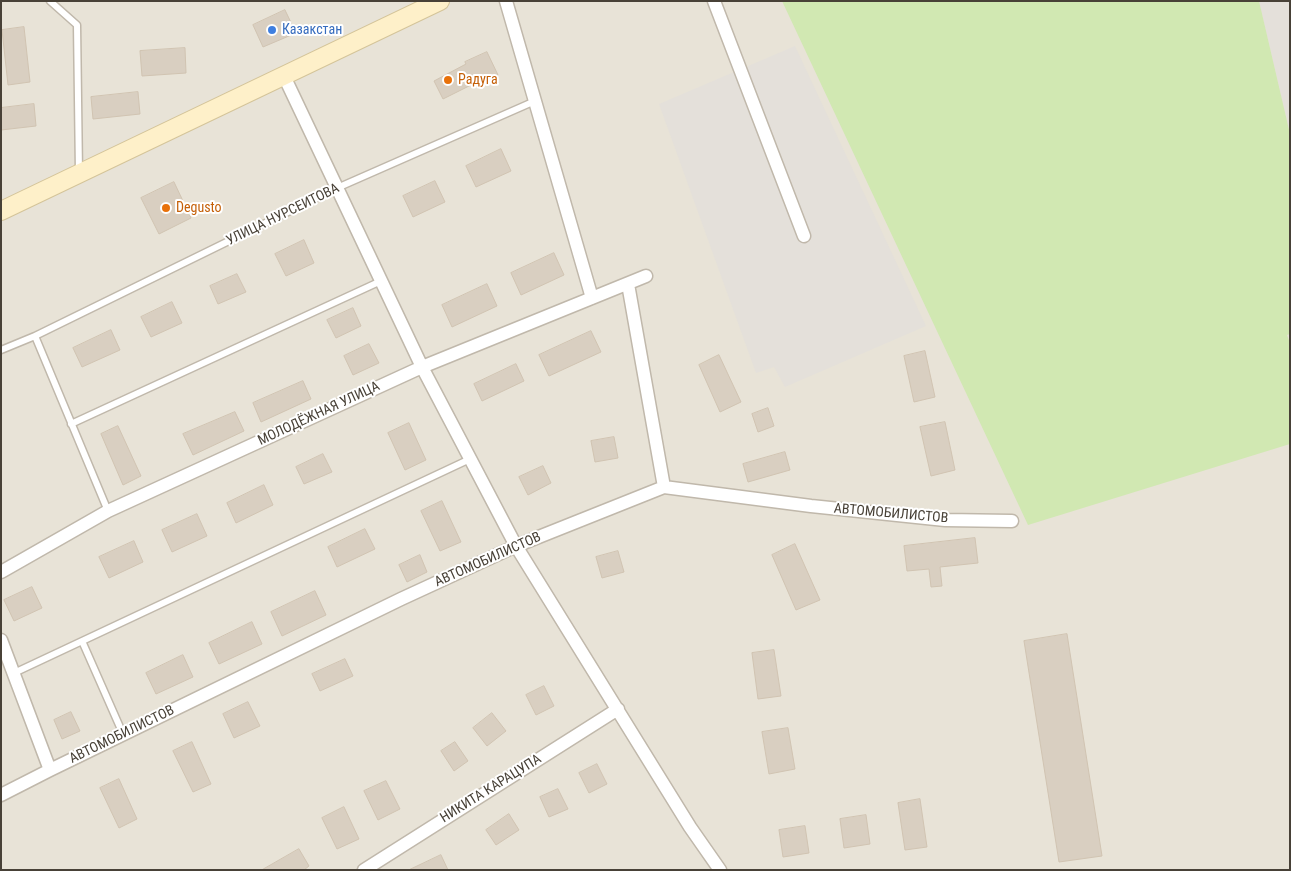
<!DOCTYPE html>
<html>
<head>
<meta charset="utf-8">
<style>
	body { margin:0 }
	#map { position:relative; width:1291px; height:871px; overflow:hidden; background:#f4f1e9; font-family:"Roboto Condensed",sans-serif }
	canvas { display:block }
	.frame { position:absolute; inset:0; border:2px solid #484137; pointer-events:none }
</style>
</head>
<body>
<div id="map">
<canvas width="1291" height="871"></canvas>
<div class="frame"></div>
</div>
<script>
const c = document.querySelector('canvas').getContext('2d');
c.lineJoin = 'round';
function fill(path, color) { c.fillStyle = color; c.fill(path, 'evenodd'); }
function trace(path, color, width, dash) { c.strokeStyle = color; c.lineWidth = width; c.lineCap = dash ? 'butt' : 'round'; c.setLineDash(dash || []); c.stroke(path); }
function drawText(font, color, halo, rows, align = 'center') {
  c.font = font + ' "Roboto Condensed",sans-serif'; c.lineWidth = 4; c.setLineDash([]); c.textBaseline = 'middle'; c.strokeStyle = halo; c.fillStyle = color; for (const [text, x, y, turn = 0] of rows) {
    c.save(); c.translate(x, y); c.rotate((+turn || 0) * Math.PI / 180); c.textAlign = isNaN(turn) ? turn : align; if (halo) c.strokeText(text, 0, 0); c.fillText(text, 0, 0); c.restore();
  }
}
fill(new Path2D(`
	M 1,1 L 1290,1 L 1290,870 L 1,870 Z`), '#e8e3d7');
fill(new Path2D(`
	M 1259,1 L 1290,1 L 1290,134 Z
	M 795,46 L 926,326 L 785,387 L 774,367 L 756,373 L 659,104 Z`), '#e4e0da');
fill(new Path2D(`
	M 782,1 L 1259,1 L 1290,134 L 1290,334 L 1287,335 L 1290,343 L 1290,444 L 1028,525 Z`), '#d1e8b2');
const building = new Path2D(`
	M 285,10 L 296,33 L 263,47 L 253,25 Z
	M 24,27 L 30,82 L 8,85 L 2,30 Z
	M 185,48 L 186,73 L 142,76 L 140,51 Z
	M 487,52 L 498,75 L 476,85 L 475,83 L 443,99 L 434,81 L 466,64 L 465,62 Z
	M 138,92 L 140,114 L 93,119 L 91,97 Z
	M 34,104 L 36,126 L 1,130 L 1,108 Z
	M 501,149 L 511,171 L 476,187 L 466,166 Z
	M 435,181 L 445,202 L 413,217 L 403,196 Z
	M 174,182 L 191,218 L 159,234 L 141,198 Z
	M 304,240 L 314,263 L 286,276 L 275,254 Z
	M 554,253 L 564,275 L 521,295 L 511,273 Z
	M 237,274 L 246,292 L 218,304 L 210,286 Z
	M 487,284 L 497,306 L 452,327 L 442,305 Z
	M 172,302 L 182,323 L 151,337 L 141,317 Z
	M 353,308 L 361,326 L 336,338 L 327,320 Z
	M 111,330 L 120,350 L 82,367 L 73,348 Z
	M 591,331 L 601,352 L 549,376 L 539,355 Z
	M 369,344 L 379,363 L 353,375 L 344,356 Z
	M 925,351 L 935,397 L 914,402 L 904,356 Z
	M 719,355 L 741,402 L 720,412 L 699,365 Z
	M 516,364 L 524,381 L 482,401 L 474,384 Z
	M 303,381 L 311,399 L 261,422 L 253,403 Z
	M 768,408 L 774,426 L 758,432 L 752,414 Z
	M 235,412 L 244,431 L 193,455 L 183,434 Z
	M 945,422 L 955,470 L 931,476 L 920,427 Z
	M 409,423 L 426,460 L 405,470 L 388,433 Z
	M 118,426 L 141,476 L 123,485 L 101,434 Z
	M 614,437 L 618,458 L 595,462 L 591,441 Z
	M 785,452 L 790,470 L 748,482 L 743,464 Z
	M 323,454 L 332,472 L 304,484 L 296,467 Z
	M 543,466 L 551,483 L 528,495 L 519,477 Z
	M 264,485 L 273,505 L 236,523 L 227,503 Z
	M 442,501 L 461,542 L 440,551 L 421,511 Z
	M 197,514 L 207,536 L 172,552 L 162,530 Z
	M 365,529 L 375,549 L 337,567 L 328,547 Z
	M 975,538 L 978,563 L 940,567 L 942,586 L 931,587 L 929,569 L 907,571 L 904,546 Z
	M 134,541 L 143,562 L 109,578 L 99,557 Z
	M 795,544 L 820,600 L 796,610 L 772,555 Z
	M 618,551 L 624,572 L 602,578 L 596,557 Z
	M 420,555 L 427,572 L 407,582 L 399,565 Z
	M 32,587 L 42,608 L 14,621 L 4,600 Z
	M 315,591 L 326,615 L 282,636 L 271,612 Z
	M 252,622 L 262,644 L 219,664 L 209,643 Z
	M 1067,634 L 1102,856 L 1059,862 L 1024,641 Z
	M 774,650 L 781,696 L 758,699 L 752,653 Z
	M 183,655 L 193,677 L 156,694 L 146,673 Z
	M 345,659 L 353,676 L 320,691 L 312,674 Z
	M 544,686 L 554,706 L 536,715 L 526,695 Z
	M 248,702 L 260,726 L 234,738 L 223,714 Z
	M 71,712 L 80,731 L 62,739 L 54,720 Z
	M 492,713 L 506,731 L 487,746 L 473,728 Z
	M 788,728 L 795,769 L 769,774 L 762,732 Z
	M 192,742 L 211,784 L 193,792 L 173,751 Z
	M 455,742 L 468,761 L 454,771 L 441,751 Z
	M 597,764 L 607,784 L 589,793 L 579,773 Z
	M 119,779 L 137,819 L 119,828 L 100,788 Z
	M 386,781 L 400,809 L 378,820 L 364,791 Z
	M 558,789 L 568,809 L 549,817 L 540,797 Z
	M 920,799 L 927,847 L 905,850 L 898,803 Z
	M 344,807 L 359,839 L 337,849 L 322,818 Z
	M 509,814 L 519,830 L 496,845 L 486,830 Z
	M 866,815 L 870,844 L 844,848 L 840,819 Z
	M 805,826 L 809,853 L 783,857 L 779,830 Z
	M 299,849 L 309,866 L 304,870 L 262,870 Z
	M 441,855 L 448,870 L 409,870 Z`);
fill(building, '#d9cfc1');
trace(building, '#d1c4b2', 1);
const service = new Path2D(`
	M 50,1 L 77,25 L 79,173
	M 1,350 L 35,336
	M 71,424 L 381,281
	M 108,511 L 35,336 L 337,188 L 535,101
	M 82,641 L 123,734
	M 14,673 L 470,459`);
const minor = new Path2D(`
	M 506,1 L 592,298
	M 714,1 L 804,236
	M 284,76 L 422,367 L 516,546 L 690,827 L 720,870
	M 628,284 L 664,487
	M 1,572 L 108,511 L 422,367 L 646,276
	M 1,640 L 50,770
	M 1,795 L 50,770 L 401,599 L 516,546 L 664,487 L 811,506 L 945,520 L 1012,521
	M 364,870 L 618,709`);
const secondary = new Path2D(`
	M 1,211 L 440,1`);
trace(service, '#c0b8ab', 9);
trace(minor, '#c0b8ab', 15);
trace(secondary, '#d4c499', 20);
trace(service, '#fff', 6);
trace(minor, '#fff', 12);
trace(secondary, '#fef0c9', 18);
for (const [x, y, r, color] of [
	[272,30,5,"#3f7fe0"],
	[448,80,5,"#e8710a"],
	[166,208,5,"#e8710a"]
]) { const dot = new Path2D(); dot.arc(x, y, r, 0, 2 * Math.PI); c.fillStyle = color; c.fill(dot); trace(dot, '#fff', 2); }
drawText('14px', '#366cbe', '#fff', [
	["Казакстан",282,30]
], 'left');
drawText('14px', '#c56008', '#fff', [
	["Радуга",458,80],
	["Degusto",176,208]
], 'left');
drawText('14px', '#484137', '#fff', [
	["УЛИЦА НУРСЕИТОВА",283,215,-26],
	["МОЛОДЁЖНАЯ УЛИЦА",319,414,-25],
	["АВТОМОБИЛИСТОВ",891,514,5],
	["АВТОМОБИЛИСТОВ",488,560,-24],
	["АВТОМОБИЛИСТОВ",122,735,-26],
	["НИКИТА КАРАЦУПА",491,789,-32]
]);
</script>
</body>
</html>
